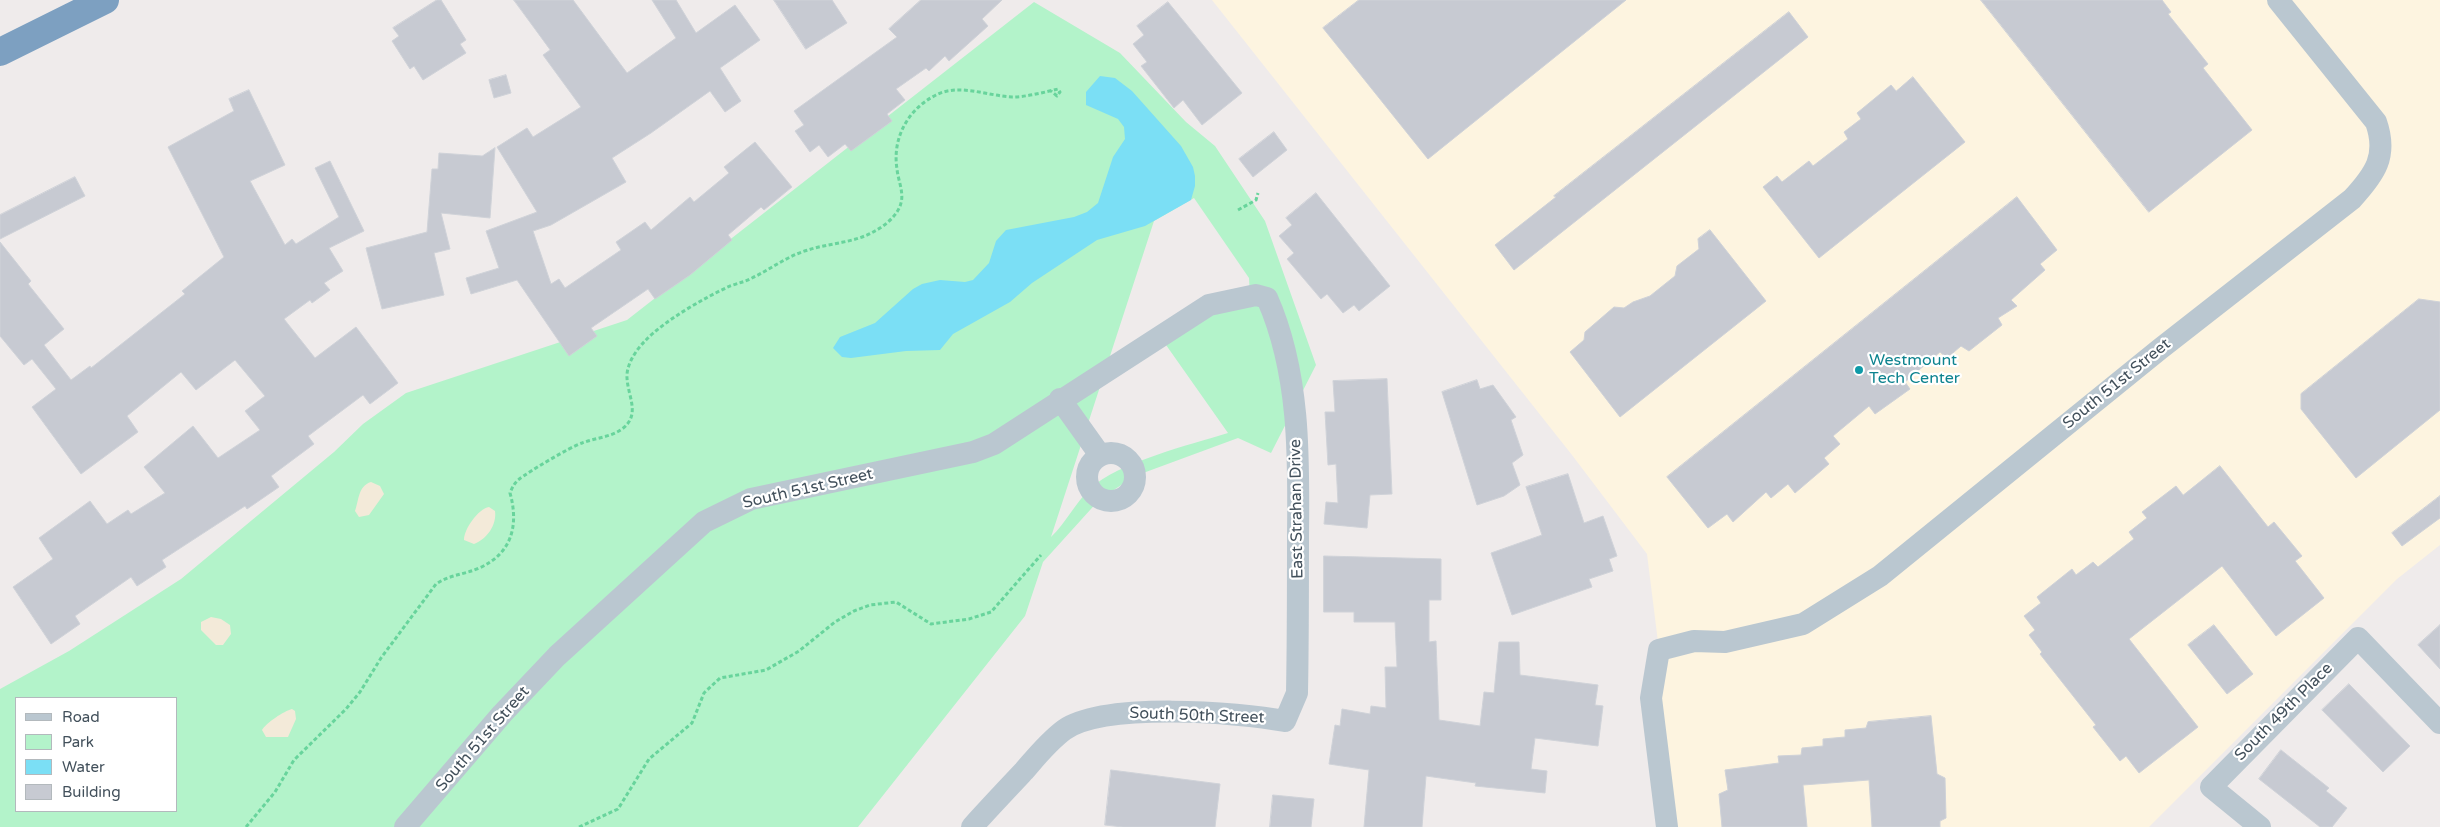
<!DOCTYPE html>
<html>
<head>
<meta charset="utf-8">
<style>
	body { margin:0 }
	#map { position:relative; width:2440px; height:827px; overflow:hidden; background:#efebeb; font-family:"Varela Round",sans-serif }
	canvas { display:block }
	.legend { position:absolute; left:15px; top:697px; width:162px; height:115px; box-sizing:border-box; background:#fff; border:1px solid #b3b9bd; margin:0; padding:6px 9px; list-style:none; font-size:15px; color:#42505b }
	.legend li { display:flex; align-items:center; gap:10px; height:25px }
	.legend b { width:25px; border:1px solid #b3b9bd }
</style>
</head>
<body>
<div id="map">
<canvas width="2440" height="827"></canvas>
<ul class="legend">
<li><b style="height:6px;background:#bac7d0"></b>Road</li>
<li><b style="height:14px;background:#b3f3ca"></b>Park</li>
<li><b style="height:14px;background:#7bdff5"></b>Water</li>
<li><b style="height:14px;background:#c7cad2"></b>Building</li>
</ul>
</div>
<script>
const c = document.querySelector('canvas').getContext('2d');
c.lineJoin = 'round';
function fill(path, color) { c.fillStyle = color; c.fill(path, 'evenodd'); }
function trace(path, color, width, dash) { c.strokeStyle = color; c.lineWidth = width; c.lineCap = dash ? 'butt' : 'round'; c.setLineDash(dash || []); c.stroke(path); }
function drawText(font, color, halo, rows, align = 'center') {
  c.font = font + ' "Varela Round",sans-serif'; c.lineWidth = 4.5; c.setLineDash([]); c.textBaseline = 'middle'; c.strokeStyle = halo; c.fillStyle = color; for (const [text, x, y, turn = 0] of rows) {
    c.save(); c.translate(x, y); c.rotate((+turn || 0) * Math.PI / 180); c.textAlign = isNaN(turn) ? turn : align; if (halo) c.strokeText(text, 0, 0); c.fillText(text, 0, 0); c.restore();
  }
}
fill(new Path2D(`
	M 1212,0 L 2440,0 L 2440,545 L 2397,579 L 2149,827 L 1667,827 L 1659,650 L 1647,554 L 1572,455 Z`), '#fdf4e0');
fill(new Path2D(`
	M 1034,2 L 1120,53 L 1186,122 L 1215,146 L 1265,221 L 1316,365 L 1271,453 L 1238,438 L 1135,476 L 1100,499 L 1043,562 L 1025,616 L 858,827 L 0,827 L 0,689 L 69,651 L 181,579 L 334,452 L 363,424 L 406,393 L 627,320 ZM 1194,198 L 1249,278 L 1250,296 L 1159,335 L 1228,433 C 1190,445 1118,462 1090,489 C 1075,503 1066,523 1051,537 L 1154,221 ZM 16,698 L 176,698 L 176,811 L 16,811 Z`), '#b3f3ca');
fill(new Path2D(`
	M 371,482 L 380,486 L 384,494 L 369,515 L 359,517 L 355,511 C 359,500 358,486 371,482 Z
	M 489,507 L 495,511 C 497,525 487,539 474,544 L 464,540 C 464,529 478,509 489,507 Z
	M 211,617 L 221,619 L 230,625 L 231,634 L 223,645 L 216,645 L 201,630 L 201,622 Z
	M 292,709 L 295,711 L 296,719 L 288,737 L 266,737 L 262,730 C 266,723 284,711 292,709 Z`), '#f3ead9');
fill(new Path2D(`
	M 1100,76 L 1115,78 L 1132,91 L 1181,146 L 1193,167 L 1195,176 L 1195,186 L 1191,200 L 1145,226 L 1097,240 L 1032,283 L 1010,302 L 953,334 L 940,350 L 906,351 L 851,358 L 842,357 L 833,348 L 840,337 L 875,323 L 913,289 L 922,284 L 940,280 L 965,282 L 973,280 L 989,263 L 996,241 L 1006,230 L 1074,217 L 1087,212 L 1098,203 L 1113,157 L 1125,139 L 1124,127 L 1118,119 L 1086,105 L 1086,92 Z`), '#7bdff5');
const building = new Path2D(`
	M 437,0 L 441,0 L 466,40 L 460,44 L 466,53 L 423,80 L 414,66 L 410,69 L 392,41 L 399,36 L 393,28 Z
	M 514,0 L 573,0 L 627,73 L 676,38 L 652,0 L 676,0 L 696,33 L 735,5 L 760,40 L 720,68 L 741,101 L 725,112 L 710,91 L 651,133 L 612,158 L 626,182 L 551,225 L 533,231 L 551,284 L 559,279 L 565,288 L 621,250 L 616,242 L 645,222 L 651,230 L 690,197 L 694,202 L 729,173 L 724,167 L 755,142 L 792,187 L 764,210 L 761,207 L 728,235 L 732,240 L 690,275 L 655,299 L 648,289 L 591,328 L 597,336 L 569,356 L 517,280 L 471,294 L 466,278 L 499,268 L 486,231 L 537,212 L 497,147 L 527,128 L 533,137 L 581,107 L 543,55 L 550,50 Z
	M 774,0 L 832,0 L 847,23 L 806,49 Z
	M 921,0 L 1002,0 L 982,19 L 988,26 L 949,61 L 945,56 L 929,71 L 926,68 L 896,89 L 905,100 L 887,114 L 892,121 L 851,151 L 845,144 L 828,157 L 819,145 L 810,152 L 795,131 L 804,125 L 794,111 L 897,37 L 889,29 Z
	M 1359,0 L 1626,0 L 1428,159 L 1323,28 Z
	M 1981,0 L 2162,0 L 2171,12 L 2168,14 L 2208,64 L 2203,68 L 2252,130 L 2149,212 Z
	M 1168,2 L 1242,93 L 1202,125 L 1183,100 L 1174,108 L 1141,66 L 1147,62 L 1133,44 L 1144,35 L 1137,26 Z
	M 1789,12 L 1808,37 L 1514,270 L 1495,245 L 1556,197 L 1554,196 Z
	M 506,75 L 511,93 L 494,98 L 489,80 Z
	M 1913,77 L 1965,142 L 1819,258 L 1763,187 L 1777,176 L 1782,182 L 1809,161 L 1813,166 L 1848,139 L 1844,132 L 1861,119 L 1857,113 L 1891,85 L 1896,91 Z
	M 249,90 L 285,165 L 250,181 L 285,245 L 292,239 L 296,244 L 339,217 L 315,168 L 330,161 L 364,231 L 329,248 L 343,271 L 324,283 L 330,290 L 312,303 L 310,300 L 284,319 L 315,358 L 356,327 L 398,383 L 370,404 L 363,395 L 308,436 L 314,444 L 271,476 L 279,487 L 247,509 L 245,506 L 162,560 L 166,567 L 137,586 L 131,577 L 75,616 L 80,624 L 51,644 L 13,587 L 53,559 L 39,538 L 90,501 L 107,524 L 128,510 L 131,514 L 165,493 L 144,467 L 193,426 L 218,458 L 260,430 L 245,411 L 265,396 L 235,360 L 196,390 L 181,372 L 127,416 L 138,432 L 81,474 L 32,407 L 56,389 L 32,359 L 24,365 L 0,336 L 0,242 L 31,281 L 28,284 L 64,329 L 44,345 L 71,380 L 90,366 L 91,368 L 185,294 L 182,291 L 224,257 L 168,147 L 234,111 L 229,99 Z
	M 1274,132 L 1287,150 L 1253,177 L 1239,159 Z
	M 495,148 L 490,218 L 441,213 L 450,249 L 434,253 L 444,295 L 382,309 L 366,248 L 427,232 L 432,169 L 438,169 L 439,153 L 482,156 Z
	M 75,177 L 85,196 L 0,239 L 0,215 Z
	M 1316,193 L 1390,286 L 1359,311 L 1354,305 L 1343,313 L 1327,294 L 1321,299 L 1287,259 L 1294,253 L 1279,236 L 1292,225 L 1286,218 Z
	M 2017,197 L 2057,250 L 2040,264 L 2045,270 L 2011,300 L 2017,306 L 1998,318 L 2002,325 L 1969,351 L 1961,346 L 1947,358 L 1940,352 L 1905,382 L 1910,389 L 1875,414 L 1869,406 L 1833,436 L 1840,444 L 1824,458 L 1829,464 L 1795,493 L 1788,484 L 1771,498 L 1766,492 L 1733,522 L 1727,514 L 1708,528 L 1667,477 Z
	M 1710,230 L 1766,301 L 1620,417 L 1570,352 L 1584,340 L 1585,332 L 1614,307 L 1624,308 L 1633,302 L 1650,296 L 1675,276 L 1677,266 L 1699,249 L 1698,239 Z
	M 2419,299 L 2440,302 L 2440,410 L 2356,478 L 2301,409 L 2301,394 Z
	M 1387,379 L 1392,494 L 1370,495 L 1367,528 L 1324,524 L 1326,502 L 1338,503 L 1336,464 L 1328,465 L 1325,412 L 1335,412 L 1333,381 Z
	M 1477,380 L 1480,389 L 1493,385 L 1516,417 L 1511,420 L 1523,455 L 1512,463 L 1520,485 L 1504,496 L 1477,505 L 1442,392 Z
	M 2220,466 L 2268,527 L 2274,522 L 2302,556 L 2295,561 L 2324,598 L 2276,636 L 2222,566 L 2129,639 L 2198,727 L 2139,773 L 2126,756 L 2120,761 L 2093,727 L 2096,725 L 2040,654 L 2042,652 L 2029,635 L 2035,630 L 2024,616 L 2041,603 L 2037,597 L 2072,569 L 2076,575 L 2093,562 L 2098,567 L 2134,539 L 2129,532 L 2147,518 L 2142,512 L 2176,486 L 2183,495 Z
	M 1568,474 L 1584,523 L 1603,516 L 1617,556 L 1609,559 L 1613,571 L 1589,579 L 1592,587 L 1512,615 L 1491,553 L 1542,535 L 1526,487 Z
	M 2440,496 L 2440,518 L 2402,546 L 2392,533 Z
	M 1324,556 L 1441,559 L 1441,600 L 1429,600 L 1429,642 L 1436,641 L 1439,720 L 1480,726 L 1484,692 L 1494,693 L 1499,642 L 1519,642 L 1520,675 L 1598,685 L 1595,705 L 1603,706 L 1598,746 L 1535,738 L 1531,769 L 1547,771 L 1545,793 L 1475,786 L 1476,783 L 1426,776 L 1422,827 L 1364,827 L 1369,770 L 1329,764 L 1335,725 L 1340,726 L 1342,709 L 1370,714 L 1371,706 L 1386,708 L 1385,667 L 1397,667 L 1395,622 L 1354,622 L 1354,612 L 1324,612 Z
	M 2214,625 L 2253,674 L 2227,694 L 2188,645 Z
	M 2440,625 L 2440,669 L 2418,645 Z
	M 2349,684 L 2410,746 L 2383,772 L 2322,710 Z
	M 1931,716 L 1937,774 L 1945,778 L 1946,818 L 1940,821 L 1940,827 L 1872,827 L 1869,780 L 1803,785 L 1807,827 L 1722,827 L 1719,794 L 1728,790 L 1725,770 L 1779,763 L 1778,756 L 1801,755 L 1802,748 L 1823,746 L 1823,739 L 1845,737 L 1845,730 L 1866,728 L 1868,722 Z
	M 2281,750 L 2329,788 L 2326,791 L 2347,808 L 2332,827 L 2320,827 L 2259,779 Z
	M 1111,770 L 1220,784 L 1215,827 L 1123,827 L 1105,825 Z
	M 1273,795 L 1314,799 L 1311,827 L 1270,827 Z`);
fill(building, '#c7cad2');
trace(building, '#cfd2d8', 1);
trace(new Path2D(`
	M 1238,210 L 1256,200 L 1258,193
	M 246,827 L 275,792 L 294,760 L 346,709 L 360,692 L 381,658 L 436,584 C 451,574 464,575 479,568 C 512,554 519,525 510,493 C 512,488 514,484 518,480 C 528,472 570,447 582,443 C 595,438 611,437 622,429 C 641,415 628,397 627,378 C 626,365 636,350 645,341 C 665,320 704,298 730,286 C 738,283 745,282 752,278 C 771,269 787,256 808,250 C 829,243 855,243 875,231 C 886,225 898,215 901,203 C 904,192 898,180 897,169 C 892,138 908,109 936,95 C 959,83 988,96 1012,97 C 1027,97 1045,92 1058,89 L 1060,92 L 1057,96 L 1051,91
	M 579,827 L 618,809 L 649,759 L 692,723 L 704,693 L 720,678 L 766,670 L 799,651 L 835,622 L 854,611 L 870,605 L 896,602 L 931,624 L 969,619 L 991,612 L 1041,555`), '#68d49c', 3, [4, 2.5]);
trace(new Path2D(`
	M 1060,399 L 1100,455
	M1087 477a24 24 0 1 1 48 0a24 24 0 1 1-48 0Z
	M 405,827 L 502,714 L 557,656 L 704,522 L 751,499 L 973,452 L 994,444 L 1209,305 L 1256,295 L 1267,298 C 1300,372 1299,458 1298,537 C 1298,589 1298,641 1297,693 L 1285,721 C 1238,712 1104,702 1064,730 C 1048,742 1037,756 1024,771 C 1007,789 989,808 972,827
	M 1667,827 L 1651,698 L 1659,650 L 1694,641 L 1725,642 L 1803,624 L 1880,576 L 2160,349 L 2352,199 C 2375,174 2388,156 2376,122 L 2278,0
	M 2260,827 L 2211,787 L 2358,638 L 2440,723`), '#bac7d0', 22);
trace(new Path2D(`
	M 0,52 L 105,0`), '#7da0c1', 28);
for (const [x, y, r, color] of [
	[1859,370,5,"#0f9aa8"]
]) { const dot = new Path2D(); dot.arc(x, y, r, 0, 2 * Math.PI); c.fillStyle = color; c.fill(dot); trace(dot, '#fff', 2); }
drawText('16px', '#0d838f', '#fff', [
	["Westmount",1869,361],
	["Tech Center",1869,379]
], 'left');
drawText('16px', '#42505b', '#fff', [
	["South 51st Street",2117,384,-39],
	["South 51st Street",808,489,-13],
	["East Strahan Drive",1297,509,-91],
	["South 49th Place",2284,712,-45],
	["South 50th Street",1197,716,2],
	["South 51st Street",483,739,-49]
]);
</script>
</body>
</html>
